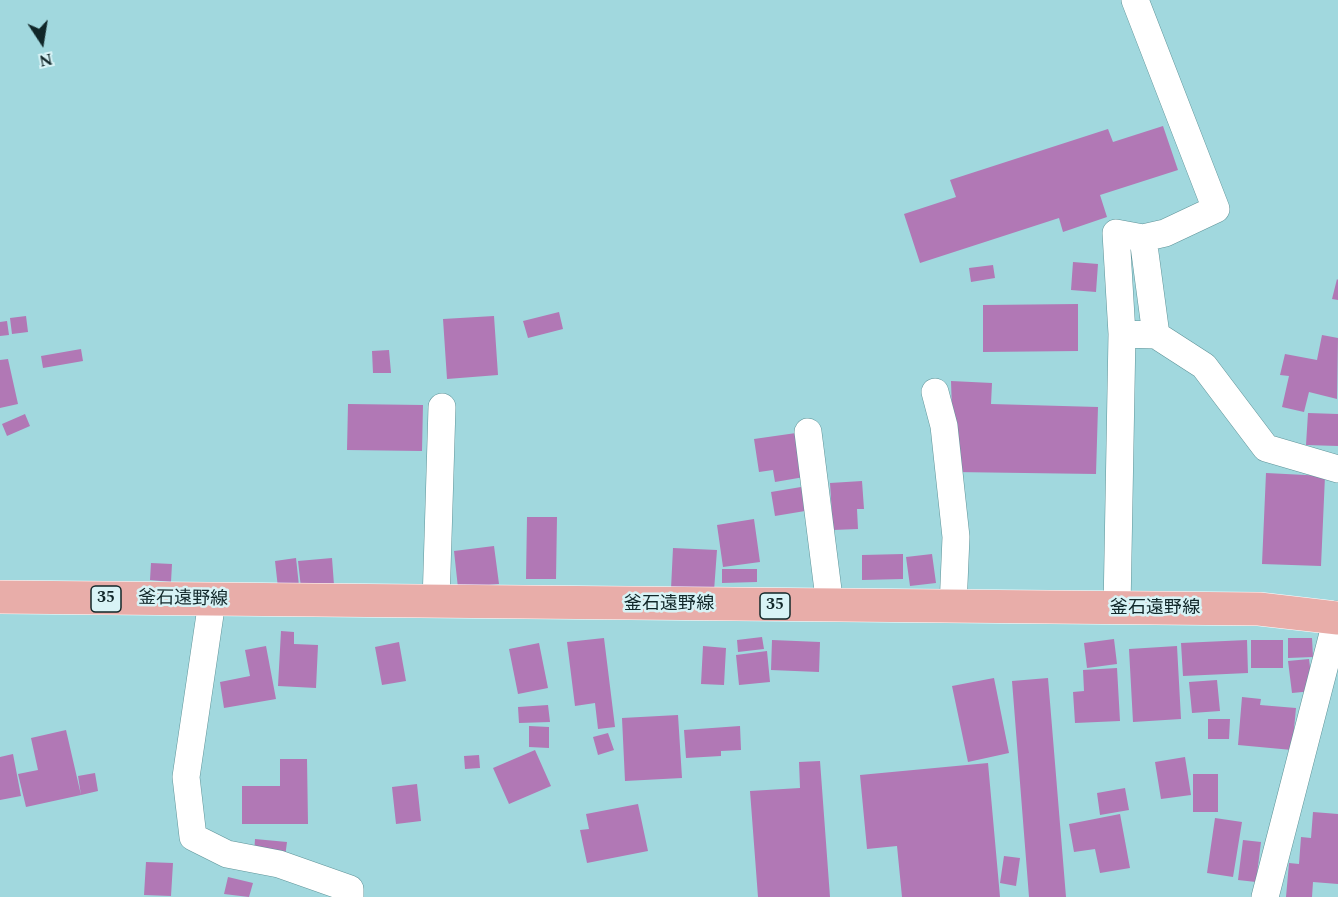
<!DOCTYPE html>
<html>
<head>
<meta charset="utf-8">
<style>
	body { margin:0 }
	#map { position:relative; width:1338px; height:897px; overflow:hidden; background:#a1d8de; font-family:Spectral,serif }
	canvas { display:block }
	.north { position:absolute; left:12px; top:12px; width:60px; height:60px; -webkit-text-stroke:4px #d8f3f6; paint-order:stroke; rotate:168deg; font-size:16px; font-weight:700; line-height:24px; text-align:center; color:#112729 }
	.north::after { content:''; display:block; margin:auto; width:21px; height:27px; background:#112729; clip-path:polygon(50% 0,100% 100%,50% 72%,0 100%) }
</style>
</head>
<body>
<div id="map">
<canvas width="1338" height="897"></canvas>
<div class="north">N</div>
</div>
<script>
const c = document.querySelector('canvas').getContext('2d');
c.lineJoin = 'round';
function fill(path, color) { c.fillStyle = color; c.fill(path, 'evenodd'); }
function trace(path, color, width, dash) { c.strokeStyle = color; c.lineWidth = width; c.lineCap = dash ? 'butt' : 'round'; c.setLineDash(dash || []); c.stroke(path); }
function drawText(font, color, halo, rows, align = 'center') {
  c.font = font + ' Spectral,"Noto Sans JP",serif'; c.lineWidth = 5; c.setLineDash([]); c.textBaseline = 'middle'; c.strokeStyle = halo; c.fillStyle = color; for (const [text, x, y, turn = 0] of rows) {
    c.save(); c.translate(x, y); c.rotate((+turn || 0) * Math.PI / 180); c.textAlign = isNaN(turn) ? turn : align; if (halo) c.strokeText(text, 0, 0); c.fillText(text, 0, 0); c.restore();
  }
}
fill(new Path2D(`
	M 1163,126 L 1178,170 L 1100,195 L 1107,217 L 1063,232 L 1059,218 L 920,263 L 904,214 L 956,197 L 950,180 L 1108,129 L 1113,142 Z
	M 1073,262 L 1098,264 L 1096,292 L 1071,290 Z
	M 993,265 L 995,278 L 971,282 L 969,268 Z
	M 1337,279 L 1338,280 L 1338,300 L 1332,299 Z
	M 1078,304 L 1078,351 L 983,352 L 983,305 Z
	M 559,312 L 563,329 L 528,338 L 523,321 Z
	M 26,316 L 28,332 L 12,334 L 10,318 Z
	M 494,316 L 498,375 L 447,379 L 443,319 Z
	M 7,321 L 9,335 L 0,336 L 0,322 Z
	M 1322,335 L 1338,338 L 1337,399 L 1309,392 L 1304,412 L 1282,407 L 1289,376 L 1280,375 L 1285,354 L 1317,360 Z
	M 81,349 L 83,361 L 43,368 L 41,356 Z
	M 389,350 L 391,373 L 373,373 L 372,351 Z
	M 8,359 L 18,404 L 0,408 L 0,360 Z
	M 951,381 L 992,383 L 991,404 L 1098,407 L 1096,474 L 954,472 Z
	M 348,404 L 423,405 L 422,451 L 347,450 Z
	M 1308,413 L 1338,414 L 1338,446 L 1306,445 Z
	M 25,414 L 30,426 L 7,436 L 2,424 Z
	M 803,432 L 810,476 L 775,482 L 773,470 L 759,472 L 754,439 Z
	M 1266,473 L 1325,476 L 1321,566 L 1262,564 Z
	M 862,481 L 864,509 L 857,509 L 858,529 L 833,530 L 830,483 Z
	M 807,486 L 811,510 L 775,516 L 771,492 Z
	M 527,517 L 557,517 L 556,579 L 526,579 Z
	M 754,519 L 760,562 L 723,567 L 717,525 Z
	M 494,546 L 499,584 L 458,588 L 454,551 Z
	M 673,548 L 717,550 L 714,591 L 671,589 Z
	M 903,554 L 903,579 L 862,580 L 862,555 Z
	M 932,554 L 936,583 L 910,586 L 906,557 Z
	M 296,558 L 299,586 L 278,588 L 275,561 Z
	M 332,558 L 334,585 L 301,588 L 298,561 Z
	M 151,563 L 172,564 L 171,582 L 150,580 Z
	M 722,569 L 757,569 L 757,582 L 722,583 Z
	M 281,631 L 294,632 L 294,644 L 318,645 L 316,688 L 278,686 Z
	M 762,637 L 764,649 L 738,652 L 737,640 Z
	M 604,638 L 615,727 L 598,729 L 595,703 L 575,706 L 567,642 Z
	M 1288,638 L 1312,638 L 1313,657 L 1288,658 Z
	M 1114,639 L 1117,664 L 1087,668 L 1084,643 Z
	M 772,640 L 820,642 L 819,672 L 771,670 Z
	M 1247,640 L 1248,673 L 1183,676 L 1181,643 Z
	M 1251,640 L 1283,640 L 1283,668 L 1251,668 Z
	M 399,642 L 406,681 L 382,685 L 375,647 Z
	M 539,643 L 548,688 L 518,694 L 509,649 Z
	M 266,646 L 276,699 L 224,708 L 220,682 L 250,676 L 245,650 Z
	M 703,646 L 726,648 L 724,685 L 701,684 Z
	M 1177,646 L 1181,719 L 1133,722 L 1129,649 Z
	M 767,651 L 770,682 L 739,685 L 736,655 Z
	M 1309,659 L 1313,691 L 1292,693 L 1288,661 Z
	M 1117,668 L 1120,721 L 1075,723 L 1073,692 L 1084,691 L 1083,670 Z
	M 994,678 L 1009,753 L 968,762 L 952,686 Z
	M 1048,678 L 1066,897 L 1029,897 L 1012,681 Z
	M 1217,680 L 1220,711 L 1192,713 L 1189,682 Z
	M 1242,697 L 1261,699 L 1260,705 L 1296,708 L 1292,750 L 1238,745 Z
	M 548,705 L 550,722 L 519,723 L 518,707 Z
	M 678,715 L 682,778 L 625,781 L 622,718 Z
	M 1208,719 L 1230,719 L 1229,739 L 1208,739 Z
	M 529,726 L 549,727 L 549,748 L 529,747 Z
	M 740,726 L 741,750 L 721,751 L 721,756 L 686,758 L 684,730 Z
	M 66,730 L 81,795 L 26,807 L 18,774 L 38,770 L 31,738 Z
	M 608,733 L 614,750 L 598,755 L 593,737 Z
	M 535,750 L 551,786 L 509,804 L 493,768 Z
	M 13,754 L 21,796 L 0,800 L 0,757 Z
	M 479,755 L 480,768 L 465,769 L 464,756 Z
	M 1185,757 L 1191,795 L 1161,799 L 1155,762 Z
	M 280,759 L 307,759 L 308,824 L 242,824 L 242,786 L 280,786 Z
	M 820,761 L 830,897 L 758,897 L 750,791 L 800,788 L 799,762 Z
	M 988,763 L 1000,897 L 902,897 L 897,846 L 867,849 L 860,775 Z
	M 95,773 L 98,791 L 81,795 L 78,776 Z
	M 1193,774 L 1218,774 L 1218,812 L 1193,812 Z
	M 417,784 L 421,821 L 396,824 L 392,787 Z
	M 1125,788 L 1129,810 L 1100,815 L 1097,793 Z
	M 638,804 L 648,851 L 587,863 L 580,830 L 589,829 L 586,814 Z
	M 1313,812 L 1338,814 L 1338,884 L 1313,882 L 1312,897 L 1286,897 L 1289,863 L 1299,864 L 1301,837 L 1311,838 Z
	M 1120,814 L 1130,868 L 1100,873 L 1095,849 L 1074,852 L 1069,824 Z
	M 1215,818 L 1242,822 L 1233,877 L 1207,873 Z
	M 255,839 L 287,842 L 285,857 L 254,854 Z
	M 1243,840 L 1261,842 L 1256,882 L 1238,880 Z
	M 1004,856 L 1020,858 L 1016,886 L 1000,883 Z
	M 146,862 L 173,863 L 171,896 L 144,895 Z
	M 228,877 L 253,883 L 249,897 L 224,894 Z`), '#b178b5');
const minor = new Path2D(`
	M 1135,0 L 1216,209 L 1165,233 L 1143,238 L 1156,335 L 1204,366 L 1266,448 L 1338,469
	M 1122,334 L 1116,233 L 1143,238
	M 935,392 L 944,426 L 956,537 L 953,607
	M 808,432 L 830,606
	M 212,601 L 186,777 L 193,837 L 227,854 L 279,864 L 350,889 L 350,897
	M 436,603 L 442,407
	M 1117,609 L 1122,334 L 1156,335
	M 1265,897 L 1338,614`);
const major = new Path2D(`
	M 0,597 L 1259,609 L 1338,618`);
trace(minor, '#5e9398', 28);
trace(major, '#fff', 34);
trace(minor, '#fff', 27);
trace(major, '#e8ada9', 33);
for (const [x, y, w] of [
	[106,599,30],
	[775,606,30]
]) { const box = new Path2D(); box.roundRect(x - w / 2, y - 13, w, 26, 4.5); c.fillStyle = '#d8f3f6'; c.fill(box); trace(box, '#112729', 1.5); }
drawText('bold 16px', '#112729', null, [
	["35",106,599],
	["35",775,606]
]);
drawText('18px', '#112729', '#d8f3f6', [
	["釜石遠野線",183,600,1],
	["釜石遠野線",669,605],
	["釜石遠野線",1155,609]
]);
</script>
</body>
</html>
